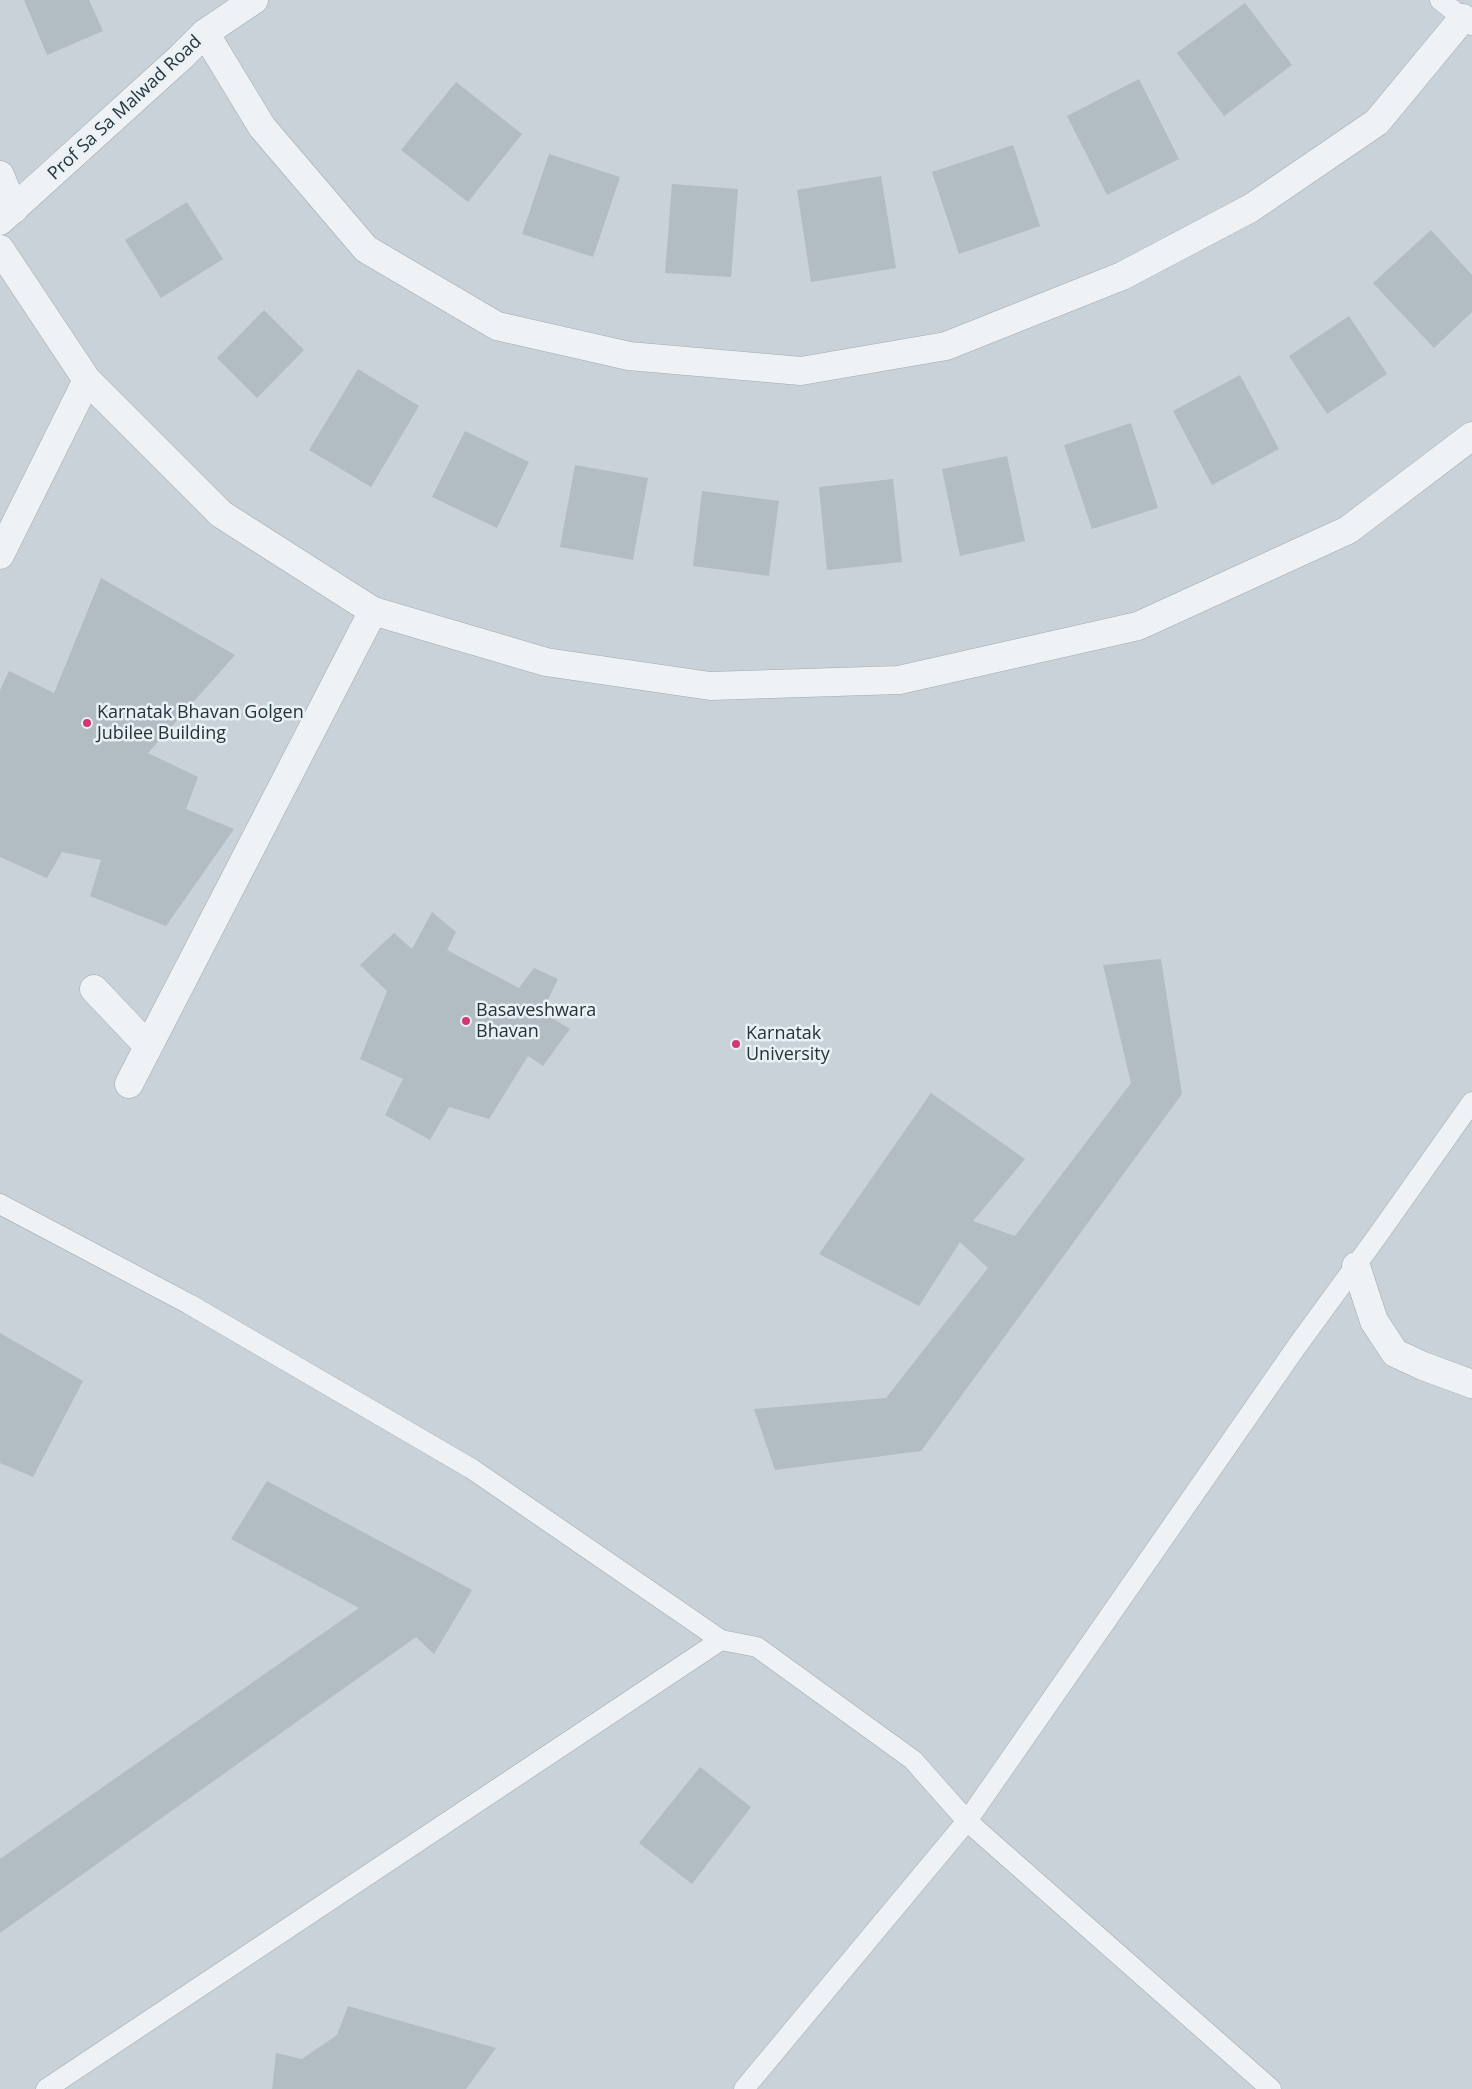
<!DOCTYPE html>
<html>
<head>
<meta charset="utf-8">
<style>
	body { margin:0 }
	canvas { display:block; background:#dbe2e6 }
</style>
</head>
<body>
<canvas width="1472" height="2089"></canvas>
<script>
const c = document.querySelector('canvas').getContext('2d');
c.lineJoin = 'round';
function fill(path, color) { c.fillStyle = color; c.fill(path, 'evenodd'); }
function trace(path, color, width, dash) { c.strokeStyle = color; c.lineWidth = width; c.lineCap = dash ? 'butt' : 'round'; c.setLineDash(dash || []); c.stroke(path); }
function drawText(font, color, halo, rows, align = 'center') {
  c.font = font + ' "Open Sans",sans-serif'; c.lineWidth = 5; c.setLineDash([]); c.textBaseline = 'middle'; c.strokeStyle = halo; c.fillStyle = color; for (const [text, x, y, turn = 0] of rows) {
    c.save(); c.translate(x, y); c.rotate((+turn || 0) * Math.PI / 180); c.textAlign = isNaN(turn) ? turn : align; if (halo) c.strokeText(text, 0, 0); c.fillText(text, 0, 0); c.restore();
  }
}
fill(new Path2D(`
	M 0,0 L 1472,0 L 1472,2089 L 0,2089 Z`), '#c9d2d8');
fill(new Path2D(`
	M 24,0 L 89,0 L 103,31 L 47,55 Z
	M 1245,3 L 1292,65 L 1224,116 L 1177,53 Z
	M 1139,79 L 1179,159 L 1107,195 L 1067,116 Z
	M 456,82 L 522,134 L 468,202 L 401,150 Z
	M 1013,145 L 1040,226 L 959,254 L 932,172 Z
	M 549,154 L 620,177 L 593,257 L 522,234 Z
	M 881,176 L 896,268 L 811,282 L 797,190 Z
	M 672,184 L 738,189 L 731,277 L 665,273 Z
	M 187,202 L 223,259 L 161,298 L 125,240 Z
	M 1431,230 L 1472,275 L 1472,312 L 1434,348 L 1373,283 Z
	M 264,310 L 304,350 L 257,398 L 217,358 Z
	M 1349,316 L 1387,374 L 1327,414 L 1289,356 Z
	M 358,369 L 419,406 L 371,487 L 309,450 Z
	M 1240,375 L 1279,449 L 1212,485 L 1173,411 Z
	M 1131,423 L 1158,508 L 1092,529 L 1064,445 Z
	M 465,431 L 529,462 L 497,528 L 432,497 Z
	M 1007,456 L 1025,541 L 960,556 L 942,469 Z
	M 575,465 L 648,478 L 633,560 L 560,547 Z
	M 893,479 L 902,562 L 827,570 L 819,487 Z
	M 702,491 L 779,501 L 769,576 L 693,566 Z
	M 101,578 L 235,655 L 148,753 L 198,777 L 186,809 L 234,829 L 166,926 L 90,896 L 101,860 L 62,852 L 47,878 L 0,857 L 0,690 L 9,671 L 54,693 Z
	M 432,912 L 456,932 L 447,950 L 519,988 L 534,968 L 558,979 L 542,1012 L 570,1029 L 543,1066 L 528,1056 L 489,1119 L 449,1107 L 430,1140 L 385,1115 L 403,1079 L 360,1059 L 387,991 L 360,965 L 394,933 L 412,949 Z
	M 1161,959 L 1182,1094 L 921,1451 L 775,1470 L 754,1409 L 886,1398 L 988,1268 L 960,1242 L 919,1306 L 819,1254 L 931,1093 L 1025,1159 L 973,1221 L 1015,1236 L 1131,1083 L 1103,965 Z
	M 0,1333 L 83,1381 L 33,1477 L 0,1463 Z
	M 267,1481 L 472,1590 L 434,1654 L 416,1637 L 0,1933 L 0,1859 L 359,1608 L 231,1539 Z
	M 700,1767 L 751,1807 L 692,1884 L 639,1843 Z
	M 348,2006 L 496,2048 L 466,2089 L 272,2089 L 276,2053 L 302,2059 L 337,2035 Z`), '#b2bcc3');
const service = new Path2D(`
	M 1440,0 L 1472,25
	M 0,1204 L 189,1304 L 472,1469 L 721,1640 L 757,1647 L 913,1760 L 967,1821 L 1271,2089
	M 46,2089 L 721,1640
	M 744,2089 L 967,1821 L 1297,1346 L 1378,1235 L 1472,1102`);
const minor = new Path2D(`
	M 205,33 L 262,127 L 366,249 L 497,326 L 629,356 L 801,371 L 946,346 L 1122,276 L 1251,208 L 1377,122 L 1463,18
	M 0,175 L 14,209
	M 0,249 L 87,380 L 221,514 L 373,611 L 546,662 L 710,686 L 899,680 L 1138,626 L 1348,530 L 1472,436
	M 0,555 L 87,380
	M 94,989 L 148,1046
	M 129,1084 L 373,611
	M 1356,1266 L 1374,1321 L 1395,1353 L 1423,1366 L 1472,1384`);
const tertiary = new Path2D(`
	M 0,221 L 181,57 L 205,33 L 254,0`);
trace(service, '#a1aab0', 21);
trace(minor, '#a1aab0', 29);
trace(tertiary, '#a1aab0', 29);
trace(service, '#eef2f5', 20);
trace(minor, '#eef2f5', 28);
trace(tertiary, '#eef2f5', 28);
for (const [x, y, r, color] of [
	[87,723,5,"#d23974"],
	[466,1021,5,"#d23974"],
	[736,1044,5,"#d23974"]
]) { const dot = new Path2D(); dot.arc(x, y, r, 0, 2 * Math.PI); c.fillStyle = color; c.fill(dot); trace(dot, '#eaf1f4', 2); }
drawText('18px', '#25333d', '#eaf1f4', [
	["Prof Sa Sa Malwad Road",125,108,-43]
]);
drawText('18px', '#25333d', '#eaf1f4', [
	["Karnatak Bhavan Golgen",97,713],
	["Jubilee Building",97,734],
	["Basaveshwara",476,1011],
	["Bhavan",476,1032],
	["Karnatak",746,1034],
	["University",746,1055]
], 'left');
</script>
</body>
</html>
